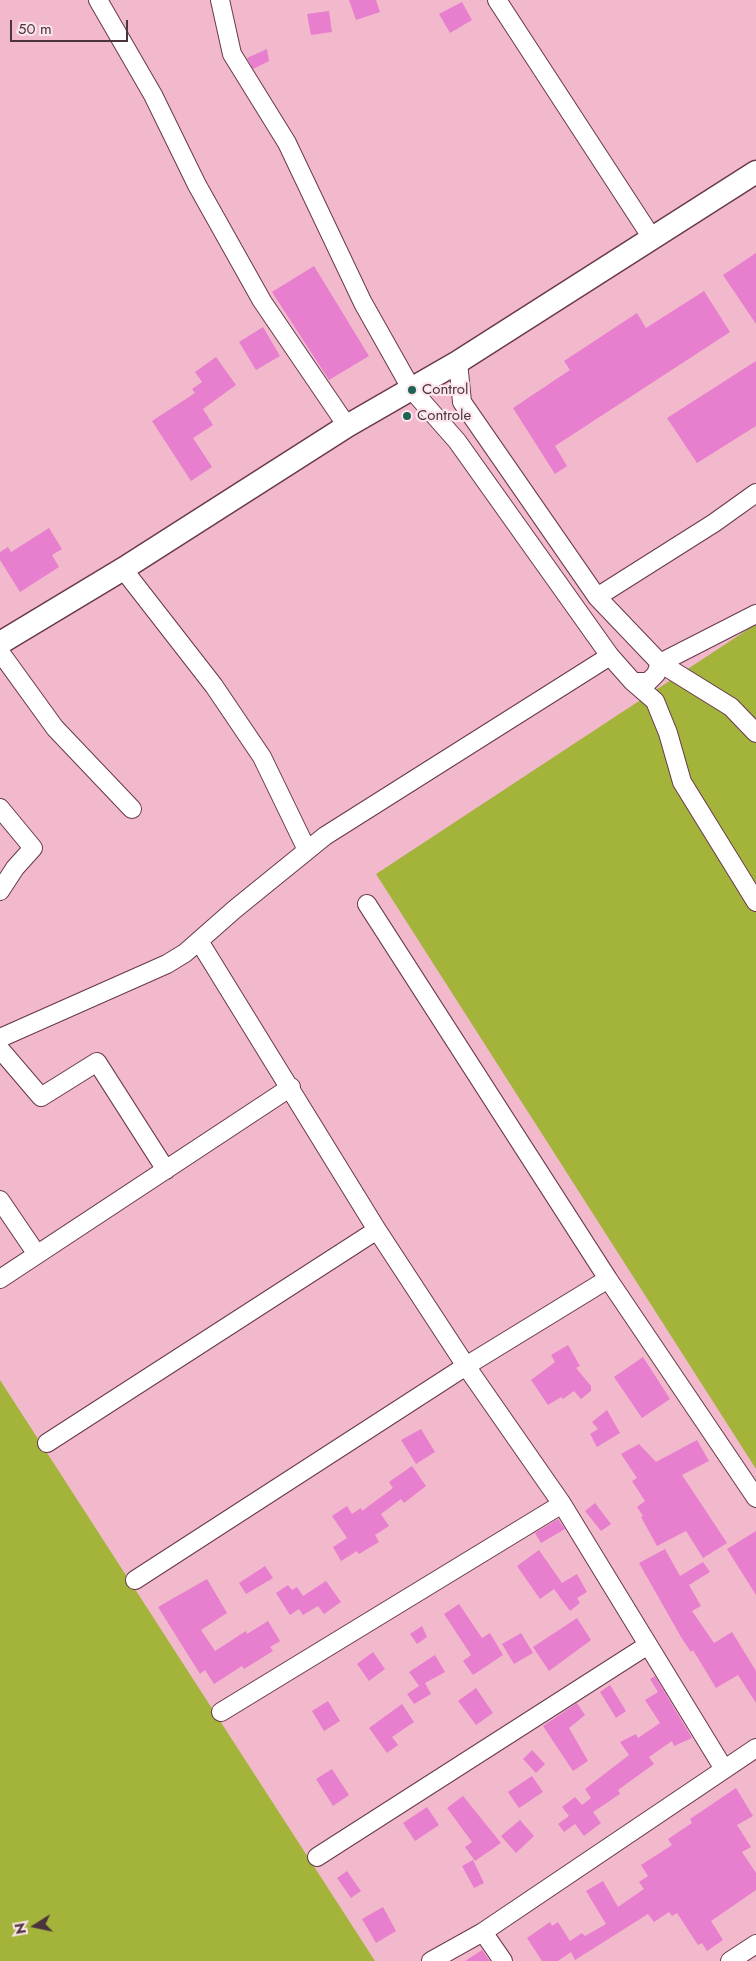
<!DOCTYPE html>
<html>
<head>
<meta charset="utf-8">
<style>
	body { margin:0 }
	#map { position:relative; width:756px; height:1961px; overflow:hidden; background:#f2b9cc; font-family:Jost,sans-serif }
	canvas { display:block }
	.north { position:absolute; left:10px; top:1901px; width:50px; height:50px; -webkit-text-stroke:4px #fde5ec; paint-order:stroke; rotate:260deg; font-size:14px; font-weight:700; line-height:20px; text-align:center; color:#4b343c }
	.north::after { content:''; display:block; margin:auto; width:18px; height:22px; background:#4b343c; clip-path:polygon(50% 0,100% 100%,50% 72%,0 100%) }
	.scale { position:absolute; left:10px; top:20px; width:118px; height:22px; box-sizing:border-box; border:2px solid #4b343c; border-top:0; padding-left:6px; font-size:15px; line-height:18px; white-space:nowrap; color:#4b343c; -webkit-text-stroke:4px #fde5ec; paint-order:stroke }
</style>
</head>
<body>
<div id="map">
<canvas width="756" height="1961"></canvas>
<div class="north">N</div>
<div class="scale">50 m</div>
</div>
<script>
const c = document.querySelector('canvas').getContext('2d');
c.lineJoin = 'round';
function fill(path, color) { c.fillStyle = color; c.fill(path, 'evenodd'); }
function trace(path, color, width, dash) { c.strokeStyle = color; c.lineWidth = width; c.lineCap = dash ? 'butt' : 'round'; c.setLineDash(dash || []); c.stroke(path); }
function drawText(font, color, halo, rows, align = 'center') {
  c.font = font + ' Jost,sans-serif'; c.lineWidth = 4.5; c.setLineDash([]); c.textBaseline = 'middle'; c.strokeStyle = halo; c.fillStyle = color; for (const [text, x, y, turn = 0] of rows) {
    c.save(); c.translate(x, y); c.rotate((+turn || 0) * Math.PI / 180); c.textAlign = isNaN(turn) ? turn : align; if (halo) c.strokeText(text, 0, 0); c.fillText(text, 0, 0); c.restore();
  }
}
fill(new Path2D(`
	M 756,624 L 756,1469 L 376,874 Z
	M 0,1380 L 375,1961 L 0,1961 Z`), '#a4b43b');
fill(new Path2D(`
	M 349,0 L 376,0 L 380,12 L 356,20 Z
	M 462,2 L 472,20 L 450,33 L 439,14 Z
	M 329,11 L 332,32 L 311,35 L 307,14 Z
	M 267,49 L 269,61 L 253,69 L 247,58 Z
	M 756,253 L 756,324 L 723,275 Z
	M 314,266 L 369,356 L 329,380 L 272,292 Z
	M 704,291 L 730,332 L 555,446 L 567,466 L 555,474 L 513,408 L 570,370 L 564,361 L 637,313 L 646,328 Z
	M 263,327 L 280,356 L 256,370 L 239,342 Z
	M 216,357 L 236,385 L 203,409 L 213,425 L 193,438 L 212,467 L 191,481 L 152,421 L 195,393 L 192,389 L 202,382 L 195,372 Z
	M 756,361 L 756,426 L 697,463 L 667,418 Z
	M 49,528 L 62,549 L 52,555 L 59,567 L 20,592 L 0,560 L 0,552 L 8,547 L 11,552 Z
	M 568,1345 L 580,1366 L 576,1368 L 591,1386 L 591,1391 L 581,1399 L 574,1391 L 563,1399 L 561,1397 L 548,1405 L 531,1380 L 555,1362 L 551,1355 Z
	M 643,1357 L 670,1399 L 642,1418 L 614,1377 Z
	M 607,1410 L 620,1433 L 597,1447 L 590,1434 L 598,1429 L 592,1422 Z
	M 421,1429 L 435,1452 L 416,1464 L 401,1440 Z
	M 697,1440 L 709,1461 L 682,1475 L 727,1543 L 703,1558 L 686,1531 L 657,1546 L 641,1517 L 643,1516 L 637,1507 L 645,1501 L 632,1481 L 637,1478 L 621,1454 L 639,1444 L 656,1462 Z
	M 412,1466 L 426,1486 L 404,1503 L 401,1499 L 381,1514 L 389,1526 L 375,1535 L 379,1542 L 359,1554 L 357,1551 L 341,1561 L 333,1547 L 347,1538 L 332,1516 L 347,1506 L 352,1514 L 361,1508 L 362,1511 L 393,1488 L 389,1482 Z
	M 595,1503 L 611,1524 L 601,1531 L 585,1511 Z
	M 558,1519 L 565,1529 L 541,1543 L 535,1533 Z
	M 756,1531 L 756,1595 L 727,1549 Z
	M 665,1549 L 680,1576 L 703,1562 L 710,1572 L 689,1585 L 701,1606 L 692,1611 L 714,1643 L 732,1632 L 756,1671 L 756,1703 L 738,1675 L 716,1688 L 693,1650 L 691,1652 L 681,1637 L 639,1563 Z
	M 539,1550 L 562,1583 L 577,1574 L 587,1592 L 577,1598 L 580,1603 L 570,1611 L 554,1589 L 540,1599 L 517,1566 Z
	M 265,1566 L 273,1578 L 246,1594 L 239,1583 Z
	M 207,1579 L 227,1613 L 201,1630 L 215,1651 L 246,1631 L 247,1634 L 268,1621 L 280,1641 L 270,1647 L 273,1651 L 244,1669 L 242,1666 L 214,1684 L 205,1670 L 200,1674 L 158,1607 Z
	M 326,1581 L 341,1602 L 324,1614 L 318,1606 L 303,1615 L 299,1609 L 290,1615 L 276,1593 L 288,1585 L 292,1590 L 297,1587 L 303,1596 Z
	M 459,1604 L 482,1638 L 490,1633 L 503,1655 L 473,1675 L 463,1661 L 471,1655 L 444,1614 Z
	M 577,1618 L 591,1640 L 549,1671 L 533,1647 Z
	M 422,1626 L 427,1637 L 417,1644 L 410,1634 Z
	M 521,1633 L 533,1653 L 514,1664 L 502,1644 Z
	M 373,1652 L 385,1669 L 369,1681 L 357,1664 Z
	M 435,1655 L 445,1672 L 425,1683 L 431,1694 L 414,1704 L 407,1694 L 419,1686 L 409,1672 Z
	M 655,1676 L 692,1738 L 674,1746 L 672,1741 L 649,1757 L 654,1764 L 618,1790 L 620,1794 L 593,1812 L 601,1823 L 584,1836 L 575,1824 L 564,1832 L 558,1824 L 569,1816 L 562,1807 L 575,1797 L 582,1805 L 591,1798 L 585,1789 L 629,1755 L 620,1742 L 636,1734 L 638,1738 L 660,1723 L 645,1700 L 658,1692 L 650,1679 Z
	M 610,1685 L 626,1711 L 616,1718 L 600,1692 Z
	M 476,1688 L 493,1713 L 476,1725 L 458,1701 Z
	M 328,1701 L 340,1721 L 324,1731 L 312,1711 Z
	M 577,1703 L 585,1715 L 569,1728 L 588,1761 L 573,1771 L 543,1726 Z
	M 402,1704 L 414,1722 L 392,1737 L 398,1745 L 387,1753 L 369,1728 Z
	M 532,1750 L 545,1764 L 536,1773 L 523,1759 Z
	M 332,1769 L 349,1795 L 333,1806 L 316,1779 Z
	M 532,1776 L 543,1792 L 519,1808 L 508,1792 Z
	M 736,1788 L 753,1816 L 737,1825 L 751,1847 L 742,1852 L 756,1873 L 756,1890 L 711,1921 L 723,1940 L 707,1951 L 702,1943 L 698,1945 L 677,1913 L 672,1916 L 669,1912 L 654,1922 L 648,1914 L 575,1960 L 571,1952 L 558,1961 L 542,1961 L 527,1938 L 550,1922 L 552,1926 L 558,1922 L 570,1941 L 582,1933 L 585,1936 L 606,1924 L 586,1891 L 603,1881 L 618,1907 L 644,1889 L 639,1882 L 648,1876 L 641,1865 L 672,1845 L 668,1839 L 692,1823 L 690,1819 Z
	M 463,1796 L 501,1843 L 475,1861 L 465,1847 L 472,1842 L 447,1808 Z
	M 427,1807 L 439,1825 L 415,1841 L 403,1823 Z
	M 520,1820 L 534,1836 L 516,1853 L 501,1836 Z
	M 473,1860 L 484,1883 L 474,1888 L 462,1866 Z
	M 347,1871 L 361,1891 L 351,1898 L 337,1878 Z
	M 383,1907 L 396,1931 L 376,1943 L 362,1919 Z
	M 482,1950 L 490,1961 L 465,1961 Z`), '#e77ece');
const minor = new Path2D(`
	M 98,0 L 153,95 L 197,185 L 262,301 L 347,426
	M 220,0 L 232,54 L 287,143 L 363,303 L 412,390 L 457,441 L 610,656 L 633,682 L 655,701 L 668,733 L 682,782 L 756,902
	M 497,0 L 652,238
	M 458,362 L 462,402 L 597,597 L 660,663 L 731,707 L 756,733
	M 123,569 L 214,686 L 262,757 L 307,850
	M 597,597 L 714,523 L 756,493
	M 0,652 L 55,728 L 132,809
	M 633,682 L 648,682 L 656,674 L 660,663 L 756,614
	M 0,808 L 33,848 L 15,868 L 0,891
	M 367,904 L 608,1279 L 756,1498
	M 199,941 L 377,1230 L 466,1366 L 562,1504 L 724,1769
	M 0,1038 L 167,964 L 185,953 L 235,909 L 325,836 L 610,656
	M 0,1049 L 41,1097 L 97,1062 L 166,1170
	M 0,1200 L 36,1253
	M 0,1279 L 291,1087
	M 47,1443 L 377,1230
	M 135,1580 L 466,1366 L 608,1279
	M 221,1712 L 562,1504
	M 317,1857 L 648,1645
	M 483,1932 L 503,1961
	M 431,1961 L 483,1932 L 756,1748
	M 730,1961 L 756,1944`);
const major = new Path2D(`
	M 0,643 L 123,569 L 347,426 L 458,362 L 756,172`);
trace(minor, '#68394a', 20);
trace(major, '#68394a', 25);
trace(minor, '#fff', 18);
trace(major, '#fff', 22);
for (const [x, y, r, color] of [
	[412,390,5,"#1e6355"],
	[407,416,5,"#1e6355"]
]) { const dot = new Path2D(); dot.arc(x, y, r, 0, 2 * Math.PI); c.fillStyle = color; c.fill(dot); trace(dot, '#fde5ec', 2); }
drawText('15px', '#4b343c', '#fde5ec', [
	["Control",422,390],
	["Controle",417,416]
], 'left');
</script>
</body>
</html>
